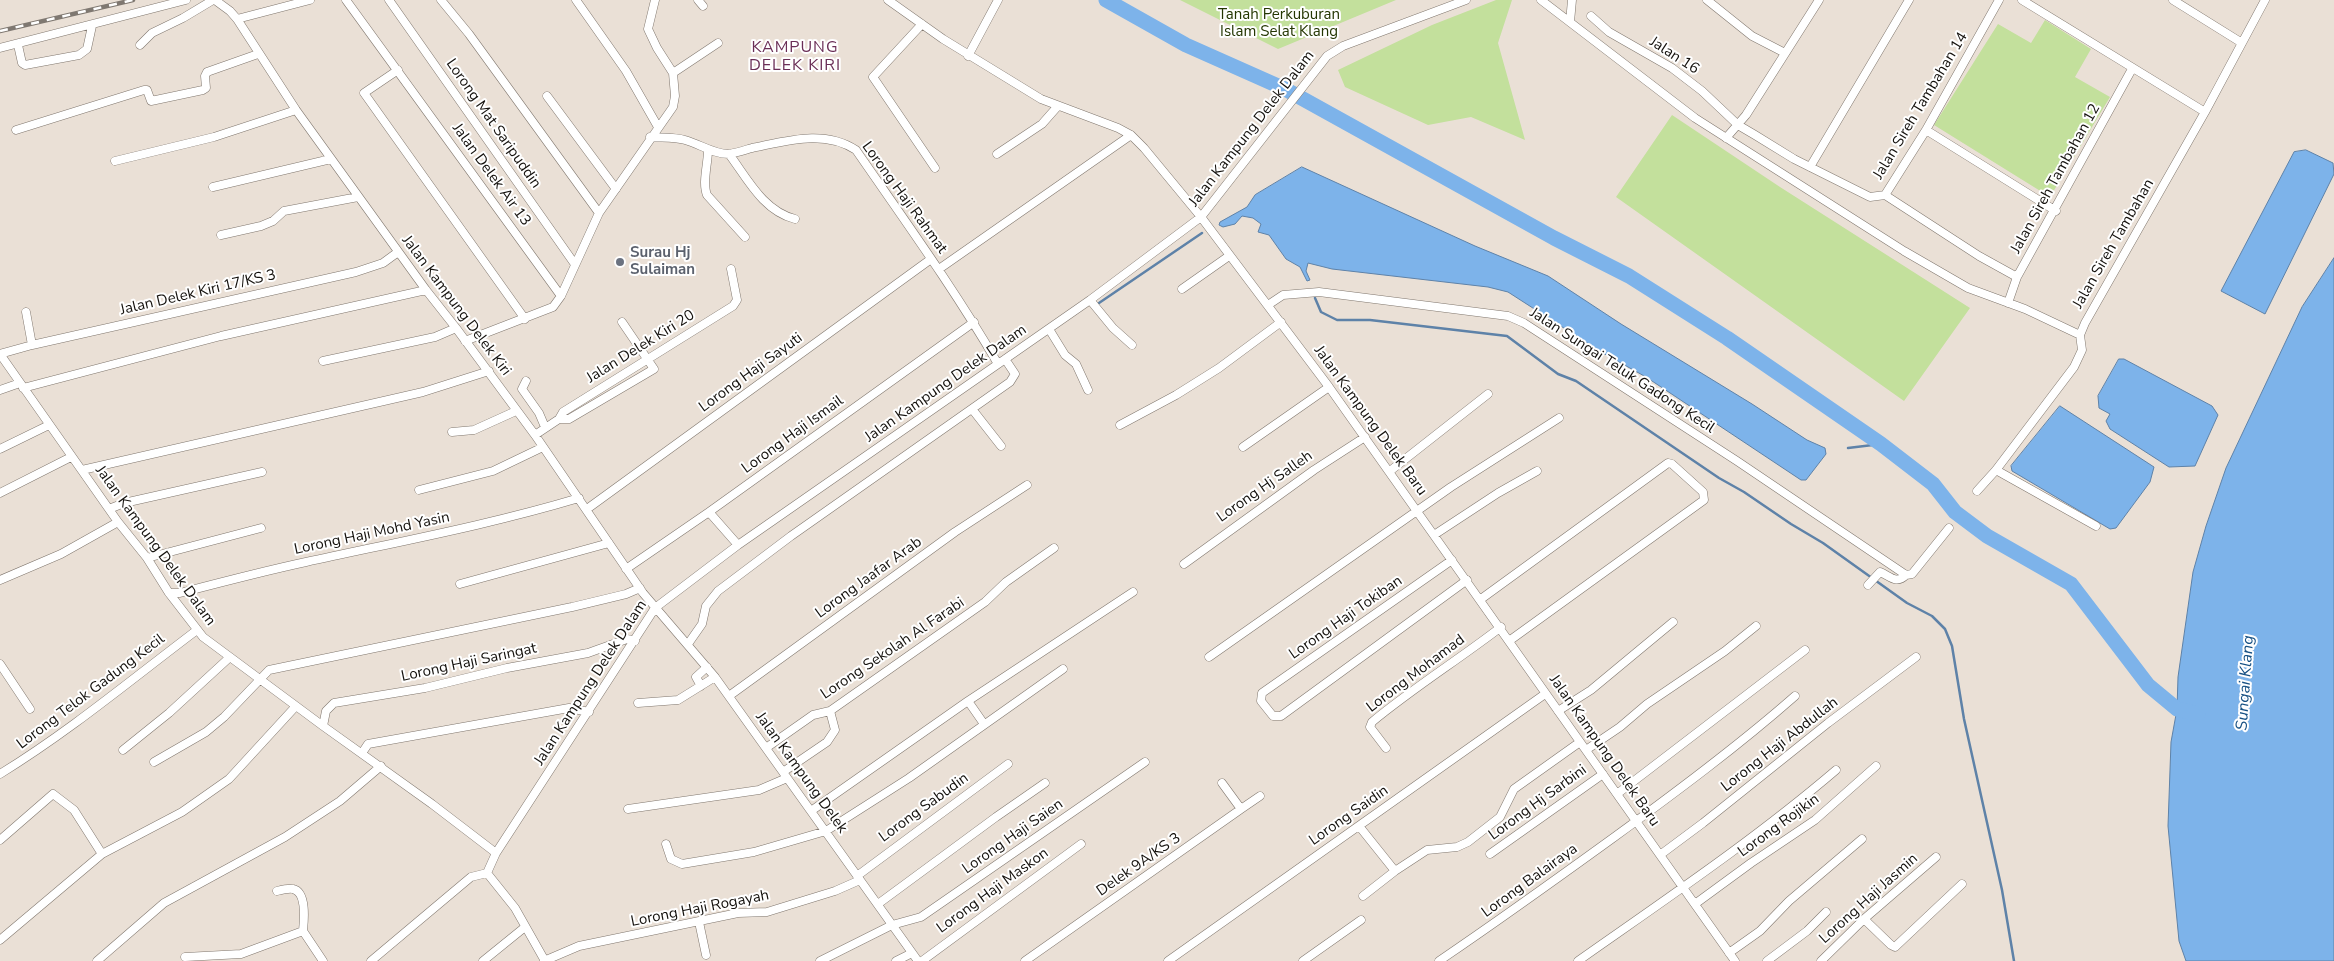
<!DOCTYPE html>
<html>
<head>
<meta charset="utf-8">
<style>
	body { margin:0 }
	canvas { display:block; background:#eae0d6 }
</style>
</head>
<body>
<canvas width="2334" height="961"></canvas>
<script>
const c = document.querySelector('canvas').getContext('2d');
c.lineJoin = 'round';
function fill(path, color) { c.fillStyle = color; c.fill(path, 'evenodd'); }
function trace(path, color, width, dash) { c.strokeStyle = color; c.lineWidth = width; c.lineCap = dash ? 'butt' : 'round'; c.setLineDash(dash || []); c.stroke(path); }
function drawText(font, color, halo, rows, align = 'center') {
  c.font = font + ' "Nunito Sans",sans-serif'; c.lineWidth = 4; c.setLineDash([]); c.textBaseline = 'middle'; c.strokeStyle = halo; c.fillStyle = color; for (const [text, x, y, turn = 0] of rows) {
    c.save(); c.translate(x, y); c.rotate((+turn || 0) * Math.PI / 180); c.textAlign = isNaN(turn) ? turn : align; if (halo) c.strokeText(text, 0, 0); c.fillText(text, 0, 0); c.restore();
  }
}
fill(new Path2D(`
	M 1180,0 L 1396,0 L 1278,49 Z
	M 1496,0 L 1512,0 L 1498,43 L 1525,140 L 1471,117 L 1428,125 L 1345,87 L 1338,70 L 1432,25 Z
	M 2045,20 L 2091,49 L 2075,77 L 2110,97 L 2050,197 L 1934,125 L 1998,24 L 2031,43 Z
	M 1672,115 L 1780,187 L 1970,308 L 1904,401 L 1616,197 Z`), '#c3e09c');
const water = new Path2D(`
	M 2306,150 L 2333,163 L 2334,174 L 2265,314 L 2221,291 L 2294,152 Z
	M 1302,167 L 1475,246 L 1548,276 L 1621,324 L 1752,404 L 1807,440 L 1825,448 L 1826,454 L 1806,480 L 1801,480 L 1646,377 L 1601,352 L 1508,292 L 1488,287 L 1332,269 L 1308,263 L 1306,271 L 1310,280 L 1307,281 L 1300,267 L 1286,259 L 1269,235 L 1258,232 L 1261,224 L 1253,218 L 1242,216 L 1235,224 L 1223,227 L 1219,225 L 1220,222 L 1247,207 L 1255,195 Z
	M 2334,258 L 2334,961 L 2186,961 L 2179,941 L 2168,826 L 2171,742 L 2177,709 L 2178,677 L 2193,572 L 2206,526 L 2226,468 L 2302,307 Z
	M 2119,359 L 2124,359 L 2212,406 L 2218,415 L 2195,466 L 2169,467 L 2110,429 L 2106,421 L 2110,414 L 2099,408 L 2098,396 Z
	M 2060,406 L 2154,467 L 2150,482 L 2116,528 L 2110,529 L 2012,471 L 2011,466 Z`);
fill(water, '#7db3ea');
trace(water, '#5e82a8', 1);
trace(new Path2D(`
	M 1315,298 L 1321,312 L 1337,320 L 1370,320 L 1507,336 L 1558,374 L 1576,381 L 1719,478 L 1744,492 L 1791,524 L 1823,543 L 1907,603 L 1932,616 L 1945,629 L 1952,646 L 1964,719 L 2002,890 L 2014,961
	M 1099,303 L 1202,233
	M 1848,448 L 1881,444`), '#5e82a8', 2.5);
trace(new Path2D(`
	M 1106,0 L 1186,45 L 1285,89 L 1554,238 L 1629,276 L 1727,338 L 1881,444 L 1933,484 L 1955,512 L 1987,536 L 2071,584 L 2148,685 L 2177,709 L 2198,714`), '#7db3ea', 15);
const minor = new Path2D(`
	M 215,0 L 230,11 L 237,19 L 296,110 L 426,290 L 456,328 L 535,435 L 643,593 L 715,677 L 918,961
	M 346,0 L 561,296
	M 389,0 L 574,263
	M 441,0 L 469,34 L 599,213
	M 576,0 L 626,71 L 658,127
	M 698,0 L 703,6
	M 888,0 L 943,39 L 1041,99 L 1118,128 L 1131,135 L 1144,148 L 1201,217 L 1329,387 L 1735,961
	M 1541,0 L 1695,118 L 1904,251 L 1968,288 L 2025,309 L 2080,335
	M 1707,0 L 1752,36 L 1785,53
	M 2022,0 L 2205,112
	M 2173,0 L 2242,43
	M 1591,16 L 1609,32 L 1672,68 L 1702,91 L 1738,125 L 1755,135 L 1794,159 L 1870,197 L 1885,195
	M 237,19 L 310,0
	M 1570,22 L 1572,0
	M 922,24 L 873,77 L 935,168
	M 18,45 L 22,63 L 25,65 L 79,55 L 87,49 L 92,26
	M 140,45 L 152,33 L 183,18 L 213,0
	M 0,48 L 186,0
	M 968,56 L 998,0
	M 398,70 L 364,93 L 525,319
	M 673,73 L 718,43
	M 547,96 L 616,189
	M 16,130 L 144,90 L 147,90 L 151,101 L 203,90 L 206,88 L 205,76 L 207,72 L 258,54
	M 1926,130 L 2056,211
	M 650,137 C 662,138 674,137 685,140 C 700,144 713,154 729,154 C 736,153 745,150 752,148 C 787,141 824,129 856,150 C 905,221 955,290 998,364
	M 1726,138 L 1746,115 L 1819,0
	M 708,150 C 708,164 702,183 707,195 L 745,237
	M 729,154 C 747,178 763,211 795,219
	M 997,154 L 1042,124 L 1057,107
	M 115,161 L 214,137 L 296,110
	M 1810,167 L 1909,0
	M 213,187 L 331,159
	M 1885,195 L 1926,130 L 1999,0
	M 1885,195 L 1979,256 L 2017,277
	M 221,235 L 261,226 L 273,221 L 284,211 L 358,197
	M 939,269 L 1131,135
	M 1182,289 L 1229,256
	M 1090,300 L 1113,328 L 1132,345
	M 2008,303 L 2017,277 L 2132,69
	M 1268,305 L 1283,295 L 1319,292 L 1508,316 L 1524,323 L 1737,461 L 1906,575 L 1912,574 L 1949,528
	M 26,312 L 32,345 L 356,272 L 383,263 L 398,252
	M 1049,329 L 1065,355 L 1076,364 L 1088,390
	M 465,341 L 553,307 L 561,296 L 599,213 L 673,107 L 675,96 L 673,73 L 657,48 L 648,29 L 655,0
	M 0,354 L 118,522 L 147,558 L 169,593 L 203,637 L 323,726 L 432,804 L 496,853
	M 0,354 L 32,345
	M 323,361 L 435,337 L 456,328
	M 526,381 L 522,389 L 539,413 L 545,427
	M 23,388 L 221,336 L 426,290
	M 0,390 L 20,383
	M 972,409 L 1001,446
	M 559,419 L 569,419 L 654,369 L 622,322
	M 1120,425 L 1176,395 L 1219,368 L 1281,322
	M 452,432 L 474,430 L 516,411
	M 535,435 L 559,419 L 563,412 L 733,306 L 737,300 L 731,269
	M 1243,447 L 1329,387
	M 0,449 L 49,425
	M 82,470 L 423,392 L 489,371
	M 1996,470 L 2096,526
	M 1390,471 L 1488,394
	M 419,490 L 493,471 L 543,447
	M 1977,491 L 1996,470 L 2074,367 L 2082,350 L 2080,335 L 2085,323 L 2205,112 L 2265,0
	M 0,493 L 71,457
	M 109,509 L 124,503 L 262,472
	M 587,509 L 931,259
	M 709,512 L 738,545
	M 1434,535 L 1498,493 L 1537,471
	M 147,558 L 261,528
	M 1452,560 L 1262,693 L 1261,701 L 1273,716 L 1281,716 L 1467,580
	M 1184,564 L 1314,470 L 1365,437
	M 626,569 L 709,512 L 974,322
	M 0,580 L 61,554 L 118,522
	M 460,584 L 609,543
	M 1868,585 L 1880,572 C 1890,576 1896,585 1906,575
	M 169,593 L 180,593 C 222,582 264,571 306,562 C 397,542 489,525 579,498
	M 1481,599 L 1668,463 L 1672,464 L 1703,492 L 1704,500 L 1509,641
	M 688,644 L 702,624 L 706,606 L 718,591 L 791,536 L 1010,382 L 1015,374 L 1005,359
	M 1209,657 L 1451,487 L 1559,418
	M 0,664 L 30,709
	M 701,686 L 696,677 L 707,667
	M 729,696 L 955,532 L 1027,485
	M 968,701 L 984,724
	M 638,703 L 678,700 L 715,677
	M 1558,711 L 1591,690 L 1673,622
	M 323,726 L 326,711 L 334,703 L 425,688 L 507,668 L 588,653 L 627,639 L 635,641
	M 766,748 L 813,715 L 830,711 L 985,602 L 1006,582 L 1054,548
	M 1386,748 L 1370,727 L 1372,722 C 1413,688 1458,660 1501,627
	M 123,750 L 169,713 L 230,657
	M 1586,750 L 1620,727 L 1647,704 L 1725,651 L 1756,626
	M 362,753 L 368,744 L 569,708 L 589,712
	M 154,762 L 206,732 L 224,717 L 269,670 L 572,607 L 626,594 L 640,588
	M 783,772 L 827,742 L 835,730 L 830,711
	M 0,774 C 70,731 132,679 197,630
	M 1617,794 L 1805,650
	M 628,809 L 759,790 L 787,778
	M 1241,809 L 1260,796
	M 811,811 L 968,701 L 1133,592
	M 1359,826 L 1395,871
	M 0,840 L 53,794 L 74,810 L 102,854
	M 666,844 L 671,859 L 682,864 L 754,852 L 826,831 L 909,778 L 1063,669
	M 1490,854 L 1603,774
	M 1660,855 L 1703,823 L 1828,723 L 1916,657
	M 487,873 L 496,853 L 655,608 L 738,545 L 1090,300 L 1201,217 L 1327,56 L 1343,46 L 1466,0
	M 487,873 L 515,908 L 545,961
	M 857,876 L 1008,764
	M 277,891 C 281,890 289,888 293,889 C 307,892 304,921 303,931
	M 1363,896 L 1395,871 L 1427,850 L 1457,847 L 1468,842 L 1500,817 L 1514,789 L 1580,742
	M 878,904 L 996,817 L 1045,783
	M 1695,904 L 1751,863 L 1815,820 L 1876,766
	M 1864,919 L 1891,945 L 1895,947 L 1962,884
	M 699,922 L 706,955
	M 0,940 L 102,854 L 182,812 L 229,779 L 296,706
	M 1729,953 L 1760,931 L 1789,901 L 1862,839
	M 185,957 L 241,954 L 303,931 L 323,961
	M 97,961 L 164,903 L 285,837 L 340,801 L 381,766
	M 371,961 L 471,877 L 487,873
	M 483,961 L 525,927
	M 544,961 L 579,946 L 738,913 L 767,912 L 835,891 L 860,880
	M 820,961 L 892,925 L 921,917 L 1145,762
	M 896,961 L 912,953
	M 922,961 L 1081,844
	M 1025,961 L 1241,809 L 1222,783
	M 1168,961 L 1545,694
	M 1303,961 L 1361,920
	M 1439,961 C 1498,921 1555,880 1613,838 C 1675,793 1737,747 1795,696
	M 1578,961 C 1666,899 1754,840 1836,770
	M 1767,961 L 1807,931 L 1826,912
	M 1821,961 L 1864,919 L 1936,857`);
trace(minor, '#80776e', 9);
trace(minor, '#fff', 8);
const rail = new Path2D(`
	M 0,31 L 133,0`);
trace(rail, '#7f7871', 4.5);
trace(rail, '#fff', 2.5, [8]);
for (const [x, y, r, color] of [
	[620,262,5,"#6b7280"]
]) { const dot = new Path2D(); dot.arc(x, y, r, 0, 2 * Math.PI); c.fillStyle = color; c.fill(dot); trace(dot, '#fff', 2); }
drawText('15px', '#243602', '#fff', [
	["Tanah Perkuburan",1279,15],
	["Islam Selat Klang",1279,32]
]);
drawText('15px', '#14110d', '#fff', [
	["Jalan 16",1674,56,33],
	["Jalan Sireh Tambahan 14",1921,106,-59],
	["Lorong Mat Saripuddin",493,124,55],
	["Jalan Kampung Delek Dalam",1252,129,-52],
	["Jalan Delek Air 13",491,175,54],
	["Jalan Sireh Tambahan 12",2056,179,-61],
	["Lorong Haji Rahmat",904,198,54],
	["Jalan Sireh Tambahan",2114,244,-60],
	["Jalan Delek Kiri 17/KS 3",198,293,-13],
	["Jalan Kampung Delek Kiri",456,306,53],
	["Jalan Delek Kiri 20",641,347,-32],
	["Jalan Sungai Teluk Gadong Kecil",1622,371,33],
	["Lorong Haji Sayuti",751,373,-36],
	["Jalan Kampung Delek Dalam",946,384,-35],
	["Jalan Kampung Delek Baru",1370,421,54],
	["Lorong Haji Ismail",793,435,-36],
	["Lorong Hj Salleh",1265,487,-35],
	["Lorong Haji Mohd Yasin",372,534,-12],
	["Jalan Kampung Delek Dalam",155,546,54],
	["Lorong Jaafar Arab",869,578,-36],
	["Lorong Haji Tokiban",1346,618,-35],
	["Lorong Sekolah Al Farabi",893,649,-34],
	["Lorong Haji Saringat",469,663,-12],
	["Lorong Mohamad",1416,674,-37],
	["Jalan Kampung Delek Dalam",591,683,-57],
	["Lorong Telok Gadung Kecil",91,692,-37],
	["Lorong Haji Abdullah",1780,745,-38],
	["Jalan Kampung Delek Baru",1604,751,55],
	["Jalan Kampung Delek",801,773,54],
	["Lorong Hj Sarbini",1538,803,-36],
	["Lorong Sabudin",924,808,-36],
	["Lorong Saidin",1349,816,-35],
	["Lorong Rojikin",1779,826,-36],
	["Lorong Haji Saien",1013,837,-35],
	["Delek 9A/KS 3",1139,865,-35],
	["Lorong Balairaya",1530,881,-36],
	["Lorong Haji Maskon",993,891,-36],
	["Lorong Haji Jasmin",1869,899,-42],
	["Lorong Haji Rogayah",700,909,-11]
]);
drawText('bold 15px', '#5b616d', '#fff', [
	["Surau Hj",630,253],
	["Sulaiman",630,270]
], 'left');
c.letterSpacing = '1px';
drawText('16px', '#6a2e56', '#fff', [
	["KAMPUNG",795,48],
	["DELEK KIRI",795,66]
]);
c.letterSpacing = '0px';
drawText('italic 16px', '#175184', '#fff', [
	["Sungai Klang",2246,683,-86]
]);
</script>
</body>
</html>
